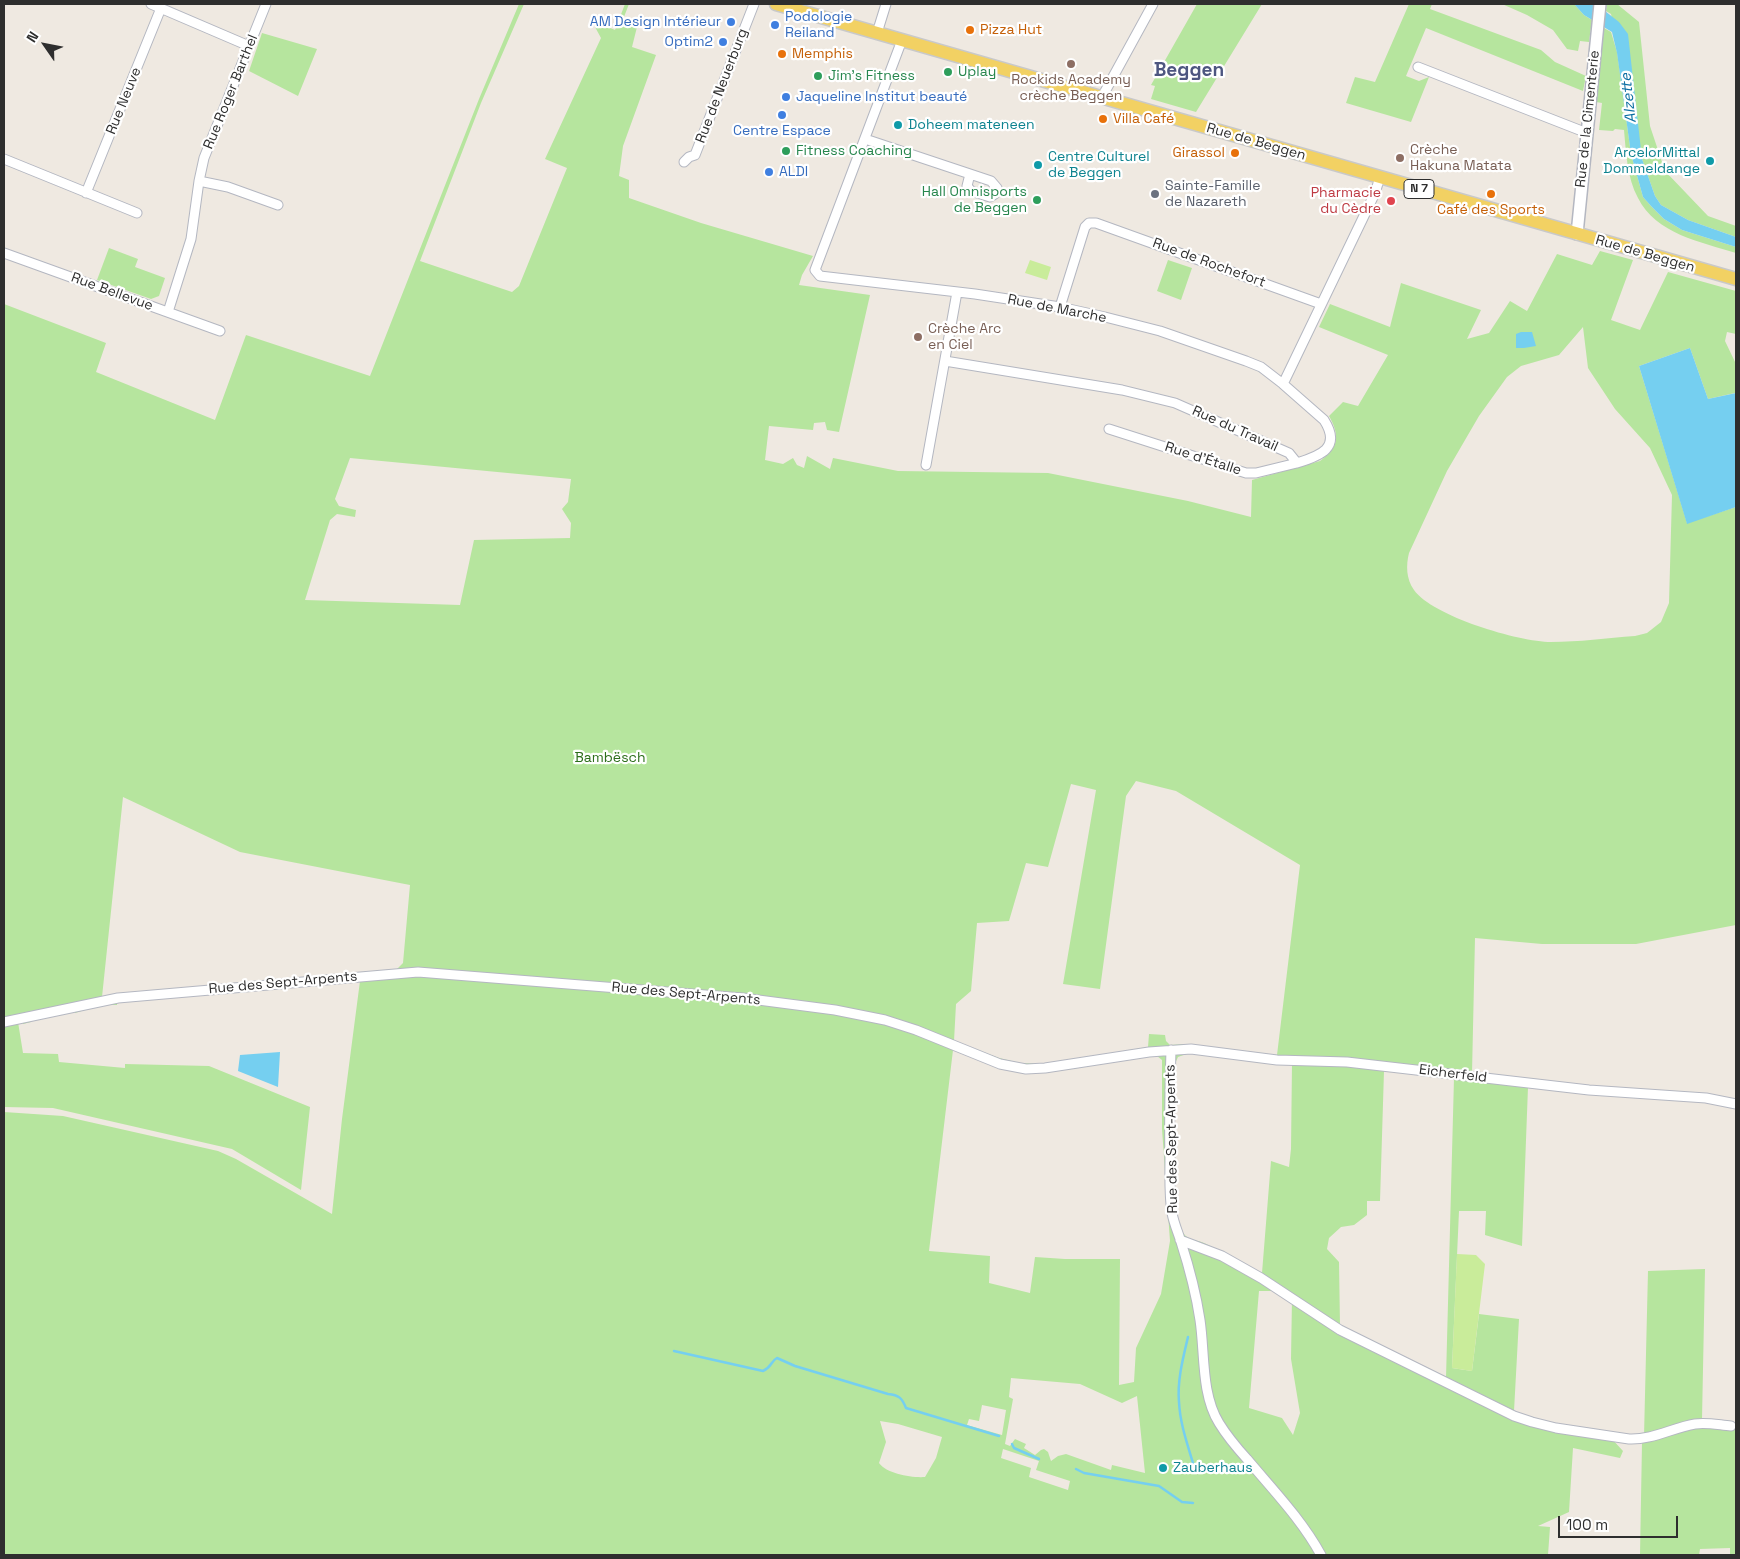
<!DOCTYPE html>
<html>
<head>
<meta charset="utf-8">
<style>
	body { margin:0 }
	#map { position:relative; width:1740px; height:1559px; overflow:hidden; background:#efe9e1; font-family:"Space Grotesk",sans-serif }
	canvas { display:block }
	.frame { position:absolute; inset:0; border:5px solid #2e2e2e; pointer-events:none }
	.north { position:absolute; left:20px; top:20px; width:50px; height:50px; -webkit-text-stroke:4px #fff; paint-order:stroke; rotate:303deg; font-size:14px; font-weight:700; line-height:20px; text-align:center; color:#2e2e2e }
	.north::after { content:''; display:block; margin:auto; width:18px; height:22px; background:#2e2e2e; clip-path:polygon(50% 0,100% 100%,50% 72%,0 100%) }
	.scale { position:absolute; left:1558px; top:1516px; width:120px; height:22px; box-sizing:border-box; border:2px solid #2e2e2e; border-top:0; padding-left:6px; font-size:15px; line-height:18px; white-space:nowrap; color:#2e2e2e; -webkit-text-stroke:4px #fff; paint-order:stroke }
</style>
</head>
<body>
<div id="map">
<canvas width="1740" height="1559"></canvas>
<div class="frame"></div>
<div class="north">N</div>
<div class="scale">100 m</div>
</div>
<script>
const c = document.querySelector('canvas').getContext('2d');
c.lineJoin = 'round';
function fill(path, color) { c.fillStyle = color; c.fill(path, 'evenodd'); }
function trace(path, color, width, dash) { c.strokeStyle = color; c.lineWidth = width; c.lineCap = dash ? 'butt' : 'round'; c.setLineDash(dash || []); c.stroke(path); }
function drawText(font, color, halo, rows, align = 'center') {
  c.font = font + ' "Space Grotesk",sans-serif'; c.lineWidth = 4.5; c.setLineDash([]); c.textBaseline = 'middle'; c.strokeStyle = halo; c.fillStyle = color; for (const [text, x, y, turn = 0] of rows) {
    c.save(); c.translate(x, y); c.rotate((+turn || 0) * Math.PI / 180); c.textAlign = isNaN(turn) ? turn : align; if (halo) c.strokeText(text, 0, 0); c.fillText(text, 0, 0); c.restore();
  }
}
fill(new Path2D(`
	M 519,4 L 524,4 L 481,103 L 420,261 L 512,292 L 519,286 L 567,168 L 545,159 L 601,38 L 595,27 L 601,24 L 615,30 L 625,4 L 629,4 L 622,22 L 637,27 L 632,47 L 656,55 L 623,146 L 619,176 L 629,180 L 629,198 L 701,223 L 813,256 L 802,275 L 799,285 L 870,295 L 839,432 L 827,430 L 825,422 L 814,423 L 813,430 L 769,426 L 765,460 L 783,464 L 793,458 L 797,465 L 804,468 L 807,456 L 830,469 L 833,458 L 898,471 L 1048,473 L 1188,501 L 1251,517 L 1252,480 L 1320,461 C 1339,448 1340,435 1329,416 L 1343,402 L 1358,406 L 1388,355 L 1319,327 L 1330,304 L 1390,327 L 1401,283 L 1481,310 L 1467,339 L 1489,333 L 1510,301 L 1527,311 L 1557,254 L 1592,265 L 1600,251 L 1633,260 L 1611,320 L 1640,330 L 1668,272 L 1736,291 L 1736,334 L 1727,332 L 1725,341 L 1736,364 L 1736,396 L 1735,393 L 1708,399 L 1690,348 L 1639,366 L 1687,523 L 1736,507 L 1736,925 L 1636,944 L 1542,944 L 1475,938 L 1472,1073 L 1591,1087 L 1707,1094 L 1736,1099 L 1736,1107 L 1702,1101 L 1528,1087 L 1522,1246 L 1485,1235 L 1486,1211 L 1459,1211 L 1452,1368 L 1472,1371 L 1479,1314 L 1519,1319 L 1514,1411 C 1539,1422 1564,1426 1590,1430 C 1608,1433 1625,1436 1644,1436 L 1648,1271 L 1705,1269 L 1702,1419 L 1736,1425 L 1736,1555 L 1730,1555 L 1730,1548 L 1700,1549 L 1699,1555 L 1640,1555 L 1642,1443 L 1611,1438 L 1623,1451 L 1620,1458 L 1573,1448 L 1569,1512 L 1538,1526 L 1550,1527 L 1548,1555 L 4,1555 L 4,1112 L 63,1116 L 218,1151 L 236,1159 L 332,1214 L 342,1119 L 360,981 L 117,1002 L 117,1005 L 101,1005 L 75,1013 L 75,1011 L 30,1020 L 31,1022 L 23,1024 L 22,1021 L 18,1022 L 23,1053 L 58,1054 L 59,1062 L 125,1068 L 125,1064 L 209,1066 L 310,1107 L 301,1190 L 232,1149 L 53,1108 L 4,1107 L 4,304 L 106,343 L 96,372 L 215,420 L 246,335 L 370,376 L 479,99 ZM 1583,327 L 1588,368 L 1615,409 L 1650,448 L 1672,495 L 1669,603 L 1661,622 L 1647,633 L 1635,636 C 1607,638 1579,642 1551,642 C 1519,642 1432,616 1414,590 C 1406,579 1406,565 1409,553 L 1447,471 L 1479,416 L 1507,377 L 1521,366 L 1559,355 ZM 350,458 L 571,479 L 568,502 L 562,509 L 571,523 L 570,538 L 474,540 L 460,605 L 305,600 L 330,520 L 337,514 L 355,517 L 356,510 L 339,506 L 335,499 ZM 1136,781 L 1176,791 L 1300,865 L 1277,1055 L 1186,1044 L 1170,1045 L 1166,1041 L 1165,1035 L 1149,1034 L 1148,1047 L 1045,1064 L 1020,1063 L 999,1058 L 954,1041 L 956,1004 L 971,991 L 977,923 L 1009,921 L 1026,863 L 1048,867 L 1071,784 L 1096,790 L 1063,984 L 1100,989 L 1126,796 ZM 123,797 L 240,852 L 410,885 L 403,963 L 397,969 L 168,989 L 102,997 ZM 953,1050 L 1005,1069 L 1042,1072 L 1072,1069 L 1144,1056 L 1157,1056 L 1162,1060 L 1162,1129 L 1170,1241 L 1161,1294 L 1136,1348 L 1134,1382 L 1119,1385 L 1120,1259 L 1065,1259 L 1035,1257 L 1030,1293 L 989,1283 L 990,1256 L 929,1251 ZM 1192,1052 L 1258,1062 L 1292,1063 L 1291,1149 L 1289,1167 L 1271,1161 L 1262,1273 C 1243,1265 1224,1252 1204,1243 C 1198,1240 1188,1240 1184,1234 C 1168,1214 1174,1097 1174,1066 L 1178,1057 ZM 1384,1071 L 1454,1078 L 1446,1378 L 1340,1326 L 1339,1262 L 1327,1249 L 1329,1238 L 1341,1227 L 1354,1225 L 1367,1215 L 1367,1201 L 1380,1201 ZM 1259,1291 L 1281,1291 L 1292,1298 L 1291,1359 L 1300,1413 L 1293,1435 L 1282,1418 L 1249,1408 ZM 1011,1378 L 1080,1384 L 1122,1403 L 1137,1396 L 1145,1473 L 1112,1465 L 1111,1470 L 1066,1454 L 1058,1456 L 1051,1461 L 1048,1452 L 1044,1449 L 1041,1450 L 1035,1455 L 1024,1448 L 1026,1444 L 1015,1439 L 1010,1446 L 1005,1444 L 1013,1399 L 1009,1397 ZM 982,1405 L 1006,1410 L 1002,1435 L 967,1425 L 969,1419 L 979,1421 ZM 880,1421 L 898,1424 L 942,1437 L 936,1458 L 925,1477 C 912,1478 887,1474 879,1463 L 886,1442 ZM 1003,1449 L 1039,1461 L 1036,1470 L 1070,1481 L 1068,1490 L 1029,1477 L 1031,1468 L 1001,1458 Z
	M 1197,4 L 1262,4 L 1196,112 L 1151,99 L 1155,86 L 1151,85 Z
	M 1409,4 L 1432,4 L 1430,9 L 1541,50 L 1555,62 L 1586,76 L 1583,91 L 1426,28 L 1406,76 L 1419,81 L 1429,77 L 1411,122 L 1346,103 L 1355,77 L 1375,82 Z
	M 1502,4 L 1574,4 L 1584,15 L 1592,20 L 1589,42 L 1580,41 L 1578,51 L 1567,49 L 1553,30 L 1527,15 Z
	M 1607,4 L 1617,4 L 1639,22 L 1650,126 L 1665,171 L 1708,216 L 1736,226 L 1736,237 L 1688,220 L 1661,205 L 1655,196 L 1642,159 L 1611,14 L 1606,11 Z
	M 1604,28 L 1611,32 L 1617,52 L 1631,154 L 1643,197 L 1651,206 L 1664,219 L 1682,230 L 1736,247 L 1736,253 C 1701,242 1656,234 1638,198 C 1627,178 1626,152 1624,130 L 1615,129 L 1613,131 L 1599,130 L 1602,103 L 1596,102 Z
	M 262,33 L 317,49 L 298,96 L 249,71 Z
	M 109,248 L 138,259 L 135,267 L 165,278 L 159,296 L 151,299 L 97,280 Z
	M 1168,260 L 1192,268 L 1181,300 L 1157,291 Z`), '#b6e59e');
fill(new Path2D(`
	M 1030,260 L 1051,267 L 1047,280 L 1025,273 Z
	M 1457,1254 L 1476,1255 L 1485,1264 L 1472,1371 L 1452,1368 Z`), '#c9ec9a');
fill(new Path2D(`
	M 1574,4 L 1596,4 L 1619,22 L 1628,34 L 1642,159 L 1655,196 L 1661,205 L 1688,220 L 1736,237 L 1736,247 L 1682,230 L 1664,219 L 1651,206 L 1643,197 L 1631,154 L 1617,53 L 1612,32 L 1584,15 Z
	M 1521,332 L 1532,332 L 1536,346 L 1524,348 L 1516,348 L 1516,334 Z
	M 1690,348 L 1708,399 L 1736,393 L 1736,507 L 1687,524 L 1639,366 Z
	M 280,1052 L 278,1087 L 238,1071 L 240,1055 Z`), '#75cff0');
trace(new Path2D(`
	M 1188,1337 C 1183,1358 1177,1381 1179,1402 C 1180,1423 1187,1443 1193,1463
	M 674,1351 L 763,1371 C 772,1367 771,1361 777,1358 L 795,1366 L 888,1394 C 899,1395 902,1398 906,1408 L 999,1436
	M 1012,1444 L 1014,1448 L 1039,1459
	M 1076,1469 L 1084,1473 L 1159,1486 L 1182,1502 L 1193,1503`), '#75cff0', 2.5);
const street = new Path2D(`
	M 151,4 L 249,46
	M 877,33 L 886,4
	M 902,40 L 815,270 L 820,276 L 975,294 L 1060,307 L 1105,317 L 1160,331 L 1246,361 L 1261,367 L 1283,384
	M 1418,67 L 1587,133
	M 1102,97 L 1153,4
	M 865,139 L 970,174
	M 4,159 L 137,213
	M 684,162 L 689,157 L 695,155 L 754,4
	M 970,174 L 991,181 L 997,188 L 995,194 L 990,197 L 971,191 L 967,186 Z
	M 199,181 L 228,187 L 278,205
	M 86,193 L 161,8
	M 4,253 L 220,331
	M 1060,307 L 1085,227 L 1089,223 L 1096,223 L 1321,304
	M 168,312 L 191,239 L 199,181 L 204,158 L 266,4
	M 945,361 L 1122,390 L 1175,403 L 1289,453 L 1297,463 C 1320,456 1342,448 1324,420 L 1283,384 L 1375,193 L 1380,177
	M 1109,429 L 1246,473 L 1256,473 L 1297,463
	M 926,465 L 957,292
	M 4,1022 L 118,998 L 418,972 L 743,998 L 835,1010 L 885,1020 L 916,1030 L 1000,1064 L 1026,1069 L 1045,1068 L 1149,1052 L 1191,1049 L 1277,1060 L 1347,1062 L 1589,1090 L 1706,1098 L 1736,1104
	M 1171,1050 C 1170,1085 1169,1121 1170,1156 C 1170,1175 1169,1194 1172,1213 C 1174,1224 1178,1232 1181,1242 C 1189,1267 1196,1293 1200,1320 C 1205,1353 1201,1394 1219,1423 C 1227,1436 1237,1448 1247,1459 C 1273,1490 1302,1520 1321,1555
	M 1180,1240 L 1222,1256 L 1261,1278 L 1340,1330 L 1514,1416 L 1532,1422 L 1556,1428 L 1629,1439 C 1652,1440 1672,1428 1695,1424 C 1706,1422 1719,1425 1731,1426`);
const secondary = new Path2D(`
	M 1577,234 L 1600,4`);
const primary = new Path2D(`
	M 776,4 L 1736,279`);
trace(street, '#b4b7c1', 11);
trace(secondary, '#b4b7c1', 14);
trace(primary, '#c9c9c9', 15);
trace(street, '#fff', 9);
trace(secondary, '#fff', 11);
trace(primary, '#f2d163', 12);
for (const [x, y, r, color] of [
	[731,22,5,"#3f7fe0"],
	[775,25,5,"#3f7fe0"],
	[970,30,5,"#e8710a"],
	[723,42,5,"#3f7fe0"],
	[782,54,5,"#e8710a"],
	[1071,64,5,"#8d6e63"],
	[948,72,5,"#2e9e5b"],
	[818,76,5,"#2e9e5b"],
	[786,97,5,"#3f7fe0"],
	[782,115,5,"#3f7fe0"],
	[1103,119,5,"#e8710a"],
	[898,125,5,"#0f9aa8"],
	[786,151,5,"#2e9e5b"],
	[1235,153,5,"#e8710a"],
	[1400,158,5,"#8d6e63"],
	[1710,161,5,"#0f9aa8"],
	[1038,165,5,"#0f9aa8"],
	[769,172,5,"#3f7fe0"],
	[1155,194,5,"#6b7280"],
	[1491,194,5,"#e8710a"],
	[1037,200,5,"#2e9e5b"],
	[1391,201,5,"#e0444e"],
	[918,337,5,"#8d6e63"],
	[1163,1468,5,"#0f9aa8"]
]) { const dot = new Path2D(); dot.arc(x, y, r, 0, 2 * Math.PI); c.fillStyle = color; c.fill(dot); trace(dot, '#fff', 2); }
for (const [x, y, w] of [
	[1419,189,30]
]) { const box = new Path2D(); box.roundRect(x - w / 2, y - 9.5, w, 19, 4); c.fillStyle = '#fff'; c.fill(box); trace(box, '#2e2e2e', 1); }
drawText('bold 12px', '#2e2e2e', null, [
	["N 7",1419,189]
]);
drawText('14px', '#366cbe', '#fff', [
	["Podologie",785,17],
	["Reiland",785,33],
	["AM Design Intérieur",721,22,"right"],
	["Optim2",713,42,"right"],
	["Jaqueline Institut beauté",796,97],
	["Centre Espace",782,131,"center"],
	["ALDI",779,172]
], 'left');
drawText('14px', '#c56008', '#fff', [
	["Pizza Hut",980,30],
	["Memphis",792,54],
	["Villa Café",1113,119],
	["Girassol",1225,153,"right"],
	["Café des Sports",1491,210,"center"]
], 'left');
drawText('14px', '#27864d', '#fff', [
	["Uplay",958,72],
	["Jim's Fitness",828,76],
	["Fitness Coaching",796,151],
	["Hall Omnisports",1027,192,"right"],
	["de Beggen",1027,208,"right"]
], 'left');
drawText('14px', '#785e54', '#fff', [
	["Rockids Academy",1071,80,"center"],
	["crèche Beggen",1071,96,"center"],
	["Crèche",1410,150],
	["Hakuna Matata",1410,166],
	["Crèche Arc",928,329],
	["en Ciel",928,345]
], 'left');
drawText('14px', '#2e2e2e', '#fff', [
	["Rue de Neuerburg",722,86,-69],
	["Rue Roger Barthel",231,92,-68],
	["Rue Neuve",124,101,-68],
	["Rue de la Cimenterie",1588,119,-84],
	["Rue de Beggen",1256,142,16],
	["Rue de Beggen",1645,254,16],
	["Rue de Rochefort",1209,263,20],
	["Rue Bellevue",112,292,20],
	["Rue de Marche",1057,309,11],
	["Rue du Travail",1235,429,24],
	["Rue d'Étalle",1203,459,18],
	["Rue des Sept-Arpents",283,983,-5],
	["Rue des Sept-Arpents",686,994,5],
	["Eicherfeld",1453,1074,7],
	["Rue des Sept-Arpents",1172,1139,-91]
]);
drawText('14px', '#0d838f', '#fff', [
	["Doheem mateneen",908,125],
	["ArcelorMittal",1700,153,"right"],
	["Dommeldange",1700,169,"right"],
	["Centre Culturel",1048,157],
	["de Beggen",1048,173],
	["Zauberhaus",1173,1468]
], 'left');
drawText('14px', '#5b616d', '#fff', [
	["Sainte-Famille",1165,186],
	["de Nazareth",1165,202]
], 'left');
drawText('14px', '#be3a42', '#fff', [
	["Pharmacie",1381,193],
	["du Cèdre",1381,209]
], 'right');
drawText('14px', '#2c6e1b', '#fff', [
	["Bambësch",610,758]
]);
drawText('italic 15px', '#0d6fa3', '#fff', [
	["Alzette",1629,98,-96]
]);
drawText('bold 19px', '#4d5680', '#fff', [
	["Beggen",1189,71]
]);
</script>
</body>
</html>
